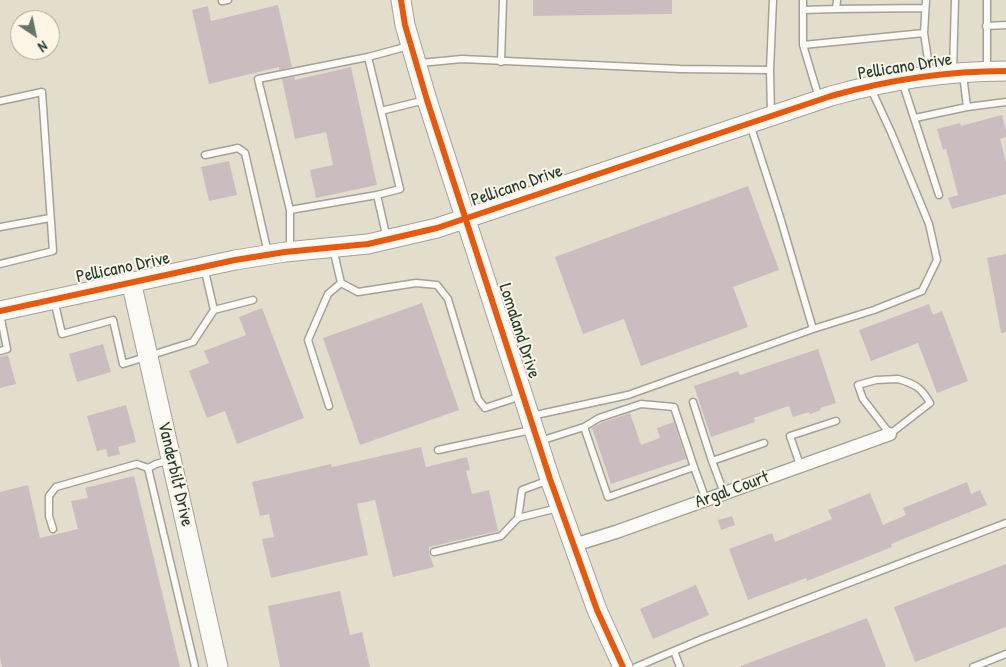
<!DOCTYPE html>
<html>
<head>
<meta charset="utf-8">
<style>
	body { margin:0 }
	#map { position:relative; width:1006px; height:667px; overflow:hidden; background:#e3decc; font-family:"Patrick Hand",sans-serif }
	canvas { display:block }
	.north { position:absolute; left:10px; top:10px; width:50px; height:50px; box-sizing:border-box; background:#fcf5e5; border:1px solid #a4ab9e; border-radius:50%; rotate:146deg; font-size:14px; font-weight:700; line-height:20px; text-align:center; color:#1f3d34 }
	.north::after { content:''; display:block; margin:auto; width:18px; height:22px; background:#647569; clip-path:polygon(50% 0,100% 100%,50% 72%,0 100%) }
</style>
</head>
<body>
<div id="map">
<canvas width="1006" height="667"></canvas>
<div class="north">N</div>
</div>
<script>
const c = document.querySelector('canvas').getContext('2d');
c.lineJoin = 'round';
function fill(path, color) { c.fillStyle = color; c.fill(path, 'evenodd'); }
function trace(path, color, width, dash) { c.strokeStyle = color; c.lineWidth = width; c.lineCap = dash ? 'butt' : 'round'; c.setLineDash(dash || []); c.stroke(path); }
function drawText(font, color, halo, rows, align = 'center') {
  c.font = font + ' "Patrick Hand",sans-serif'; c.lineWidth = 4; c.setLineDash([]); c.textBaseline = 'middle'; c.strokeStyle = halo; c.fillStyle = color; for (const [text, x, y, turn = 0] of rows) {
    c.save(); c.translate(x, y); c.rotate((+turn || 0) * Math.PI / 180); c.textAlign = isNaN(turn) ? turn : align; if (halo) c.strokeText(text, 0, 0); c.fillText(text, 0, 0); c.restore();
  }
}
fill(new Path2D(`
	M 533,0 L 672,0 L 672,14 L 533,16 Z
	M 278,5 L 292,67 L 279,70 L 279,67 L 209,84 L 192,10 L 208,6 L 211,21 Z
	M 351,67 L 377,185 L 316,198 L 310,170 L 333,165 L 326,132 L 295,139 L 282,79 L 294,77 L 295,80 Z
	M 1002,115 L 1006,131 L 1006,137 L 1000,139 L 1006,162 L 1006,194 L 952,209 L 948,198 L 958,195 L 946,149 L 943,150 L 937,129 L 960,123 L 961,126 Z
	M 229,161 L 237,195 L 209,201 L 201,167 Z
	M 748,186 L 779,270 L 733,287 L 748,327 L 641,366 L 624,319 L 583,334 L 555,257 Z
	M 1006,254 L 1006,332 L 1001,333 L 987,258 Z
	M 422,303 L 459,410 L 360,445 L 323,338 Z
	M 929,304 L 933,315 L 942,311 L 968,381 L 937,393 L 918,343 L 871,361 L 859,330 Z
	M 262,308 L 304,418 L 237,444 L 225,411 L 207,418 L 189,371 L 209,363 L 204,351 L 246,335 L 239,317 Z
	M 103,344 L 111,372 L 77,382 L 69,354 Z
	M 818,349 L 836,403 L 820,408 L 821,410 L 810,414 L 809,412 L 793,417 L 789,406 L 754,418 L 755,422 L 711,437 L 694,386 L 738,371 L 740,375 Z
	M 8,355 L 16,384 L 0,388 L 0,357 Z
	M 126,405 L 136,442 L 118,447 L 120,454 L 108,457 L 106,449 L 97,451 L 87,416 Z
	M 630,413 L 641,445 L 660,438 L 657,428 L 674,422 L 686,459 L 611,484 L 592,428 L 601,423 Z
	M 421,447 L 426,467 L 467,457 L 470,470 L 466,471 L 472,494 L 489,490 L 498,531 L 429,547 L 429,553 L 434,567 L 393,577 L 375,500 L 357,504 L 368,555 L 271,578 L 262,539 L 274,537 L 269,514 L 260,516 L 252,482 L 331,464 L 332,467 Z
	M 134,476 L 180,667 L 2,667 L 0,658 L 0,492 L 28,485 L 40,538 L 78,529 L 71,501 L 88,498 L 85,488 Z
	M 967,482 L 971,494 L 980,490 L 987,505 L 891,544 L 892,547 L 807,581 L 806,578 L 748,600 L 729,549 L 772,533 L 775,542 L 832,519 L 828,510 L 870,493 L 883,525 L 906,515 L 903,508 Z
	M 732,516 L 735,525 L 721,530 L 718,520 Z
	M 1006,564 L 1006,627 L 915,662 L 894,607 Z
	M 696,585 L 709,615 L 653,639 L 640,609 Z
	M 340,591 L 350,635 L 362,632 L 370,667 L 280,667 L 268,606 Z
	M 867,618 L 886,667 L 741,667 L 741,666 Z`), '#cbbdbf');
const lane = new Path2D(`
	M 803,0 L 803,45 L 819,98
	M 837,0 L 836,9 L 925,8
	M 926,0 L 924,33 L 930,73
	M 222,1 L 228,0
	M 803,10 L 836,9
	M 986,26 L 1006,25
	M 803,45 L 924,33
	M 501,62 L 503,0
	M 420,63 L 462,59 L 680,69 L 770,70
	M 987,71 L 987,0
	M 953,72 L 955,0
	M 963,74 L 967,107 L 1006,102
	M 902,81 L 939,195
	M 0,101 L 42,92 L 53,251 L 0,264
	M 381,111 L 425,100
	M 771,114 L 770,70 L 773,0
	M 915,118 L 967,107
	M 205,155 L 238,148 L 245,153 L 268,253
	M 377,195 L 400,189 L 368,57 L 409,46
	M 290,210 L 258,79 L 368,57
	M 0,227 L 50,218
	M 333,248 L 341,283 L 358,292 L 416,283 L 437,285 L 448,299 L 478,399 L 485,408 L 521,396
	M 290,250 L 290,210 L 377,195 L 387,239
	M 204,267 L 214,310
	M 54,300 L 62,334 L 113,320 L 123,364 L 193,342 L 214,310 L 253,300
	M 0,314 L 7,349 L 0,351
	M 813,329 L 874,310 L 922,291 L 937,260 L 929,224 L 891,132 L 871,89
	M 898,379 C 915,384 921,387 930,403 L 890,434 L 863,399 L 858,385 L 876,380 Z
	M 693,402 L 712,461 L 764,443
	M 329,406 L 308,340 L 328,294 L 341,283
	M 531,416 L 628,395 L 813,329 L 780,217 L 750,124
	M 584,427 L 599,418 L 641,404 L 674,407 L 694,467
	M 540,441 L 584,427 L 608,497 L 694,467 L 706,500
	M 438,450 L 531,430
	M 712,461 L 724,493
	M 800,465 L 790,436 L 836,421
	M 148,468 L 195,667
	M 148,468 L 156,464 L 170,460
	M 518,518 L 522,490 L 549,480
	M 53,529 L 49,516 L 49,496 L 56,487 L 137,464 L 148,468
	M 434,552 L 501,536 L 518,518 L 558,508
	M 674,651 L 680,667
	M 636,667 L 702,639 L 1006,523
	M 973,667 L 1006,654`);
const street = new Path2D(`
	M 574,545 L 616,532 L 890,434`);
const secondary = new Path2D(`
	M 401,0 L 405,25 L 427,100 L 550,479 L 597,610 L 623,667
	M 131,281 L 218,667
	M 0,311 L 235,260 L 285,252 L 368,244 L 437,228 L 831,96 C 888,80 946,71 1006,71`);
trace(lane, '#a2a297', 9);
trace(street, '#a2a297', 15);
trace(secondary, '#a2a297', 21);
trace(lane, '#fbfaf7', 6);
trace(street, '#fbfaf7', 12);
trace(secondary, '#fbfaf7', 19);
trace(new Path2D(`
	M 401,0 L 405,25 L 427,100 L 550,479 L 597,610 L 623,667
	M 0,311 L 235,260 L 285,252 L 368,244 L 437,228 L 831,96 C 888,80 946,71 1006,71`), '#e8590c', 6);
drawText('18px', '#1f3d34', '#fcf5e5', [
	["Pellicano Drive",905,67,-9],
	["Pellicano Drive",517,186,-19],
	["Pellicano Drive",123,268,-12],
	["Lomaland Drive",519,331,72],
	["Vanderbilt Drive",175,474,77],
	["Argal Court",732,490,-20]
]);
</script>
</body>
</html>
